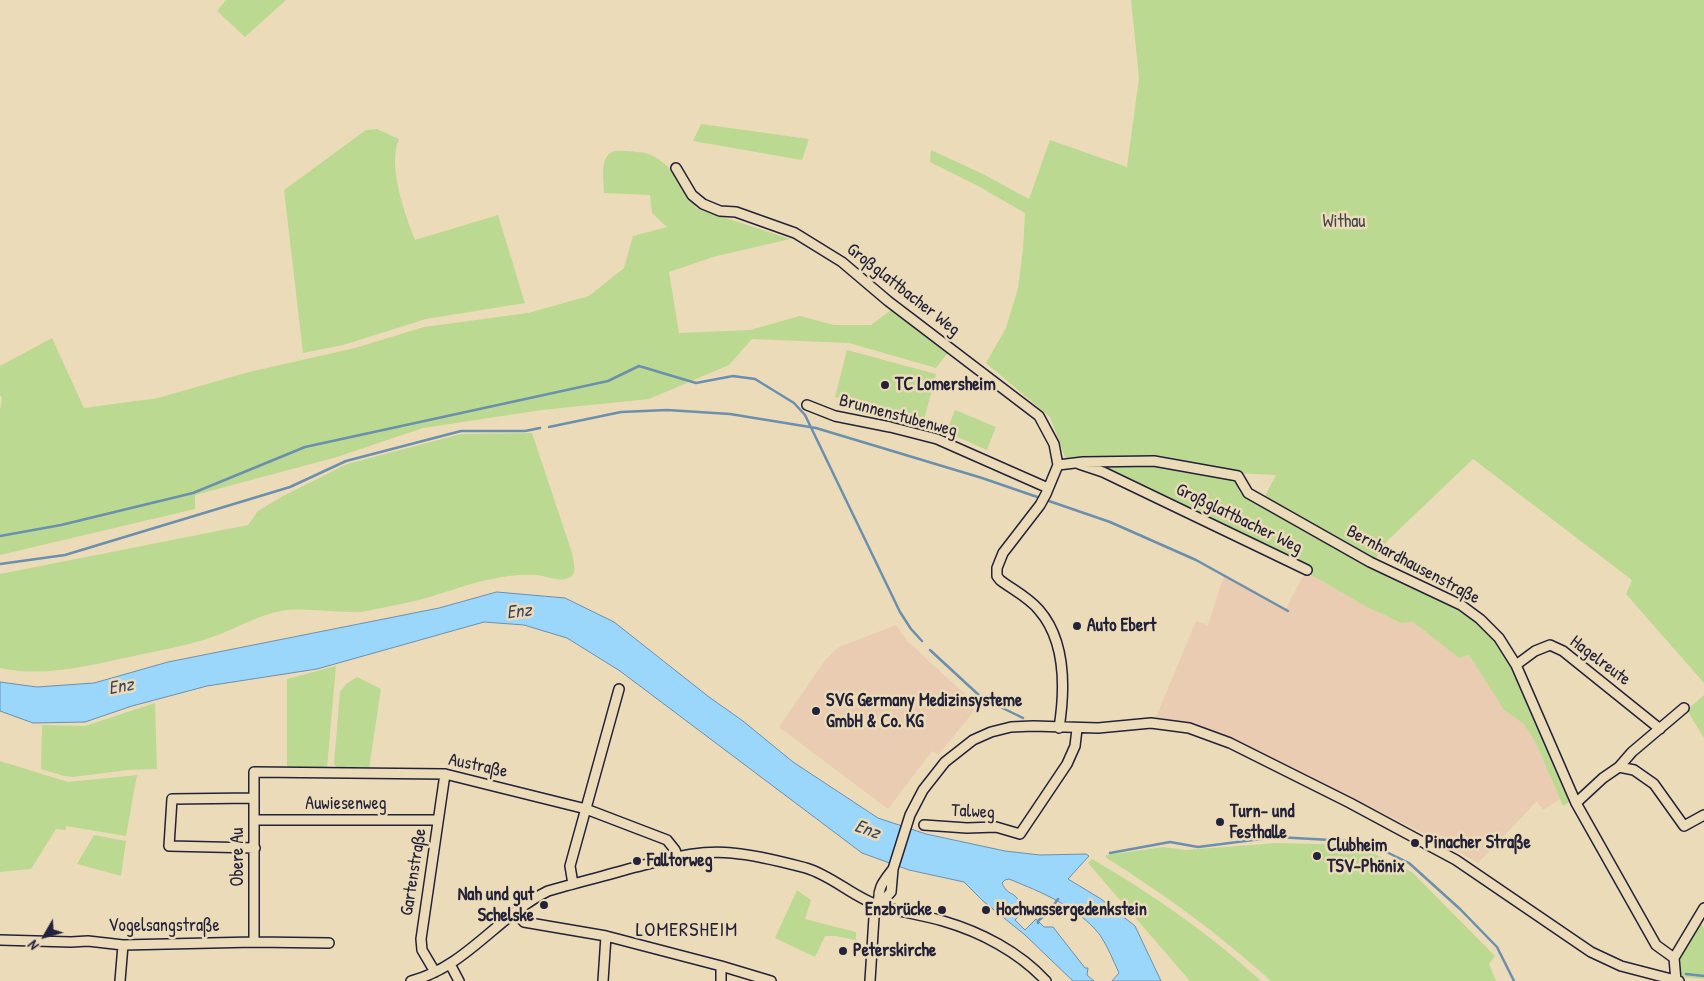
<!DOCTYPE html>
<html>
<head>
<meta charset="utf-8">
<style>
	body { margin:0 }
	#map { position:relative; width:1704px; height:981px; overflow:hidden; background:#ecdbb8; font-family:"Patrick Hand",sans-serif }
	canvas { display:block }
	.north { position:absolute; left:20px; top:911px; width:50px; height:50px; -webkit-text-stroke:4px #ecdbb8; paint-order:stroke; rotate:232deg; font-size:14px; font-weight:700; line-height:20px; text-align:center; color:#22223b }
	.north::after { content:''; display:block; margin:auto; width:18px; height:22px; background:#22223b; clip-path:polygon(50% 0,100% 100%,50% 72%,0 100%) }
</style>
</head>
<body>
<div id="map">
<canvas width="1704" height="981"></canvas>
<div class="north">N</div>
</div>
<script>
const c = document.querySelector('canvas').getContext('2d');
c.lineJoin = 'round';
function fill(path, color) { c.fillStyle = color; c.fill(path, 'evenodd'); }
function trace(path, color, width, dash) { c.strokeStyle = color; c.lineWidth = width; c.lineCap = dash ? 'butt' : 'round'; c.setLineDash(dash || []); c.stroke(path); }
function drawText(font, color, halo, rows, align = 'center') {
  c.font = font + ' "Patrick Hand",sans-serif'; c.lineWidth = 5; c.setLineDash([]); c.textBaseline = 'middle'; c.strokeStyle = halo; c.fillStyle = color; for (const [text, x, y, turn = 0] of rows) {
    c.save(); c.translate(x, y); c.rotate((+turn || 0) * Math.PI / 180); c.textAlign = isNaN(turn) ? turn : align; if (halo) c.strokeText(text, 0, 0); c.fillText(text, 0, 0); c.restore();
  }
}
fill(new Path2D(`
	M 1308,573 L 1365,606 L 1401,623 L 1413,622 L 1459,658 L 1469,655 L 1504,710 L 1524,724 L 1536,743 L 1560,799 L 1543,810 L 1537,801 L 1478,863 L 1449,846 L 1254,749 L 1193,724 L 1156,717 L 1196,621 L 1208,625 L 1224,575 L 1248,587 L 1285,611 L 1301,579 Z
	M 896,625 L 907,641 L 978,706 L 938,755 L 932,751 L 888,809 L 779,727 L 826,659 L 839,647 Z`), '#e9ccb1');
fill(new Path2D(`
	M 226,0 L 286,0 L 245,37 L 217,11 Z
	M 1131,0 L 1704,0 L 1704,683 L 1626,594 L 1632,580 L 1473,459 L 1387,541 L 1375,560 L 1264,498 L 1276,475 L 1233,473 L 1240,493 L 1379,571 L 1467,615 L 1498,642 L 1508,660 L 1569,802 L 1563,806 L 1536,743 L 1524,724 L 1504,710 L 1469,655 L 1459,658 L 1413,622 L 1401,623 L 1365,606 L 1308,573 L 1120,476 L 1065,457 L 1050,417 L 986,363 L 1006,328 L 1018,288 L 1023,249 L 1025,213 L 978,186 L 930,162 L 931,150 L 983,174 L 1029,199 L 1050,140 L 1127,167 L 1139,78 Z
	M 701,124 L 809,139 L 802,160 L 693,141 Z
	M 377,129 L 399,139 C 387,165 405,215 415,240 L 498,215 L 525,303 L 426,319 L 343,345 L 303,353 L 284,190 L 366,130 Z
	M 628,151 C 635,152 642,152 648,154 C 672,163 684,187 696,208 L 790,239 L 713,257 L 669,272 L 679,333 L 750,330 L 800,316 L 834,325 L 871,325 L 894,308 L 950,350 L 936,368 L 849,343 L 752,339 L 729,365 L 649,399 L 542,410 L 423,428 L 337,457 L 195,495 L 195,509 L 0,555 L 0,410 L 2,398 L 0,395 L 0,366 L 52,338 L 84,408 L 158,398 L 249,372 L 355,348 L 424,327 L 528,313 L 589,296 L 624,268 L 633,236 L 667,227 L 652,213 L 650,195 L 604,193 C 604,182 599,158 612,152 C 616,150 624,151 628,151 Z
	M 847,350 L 936,374 L 924,420 L 835,397 Z
	M 955,410 L 996,427 L 987,450 L 946,432 Z
	M 532,433 L 572,553 C 573,560 578,573 570,577 C 560,583 547,576 537,575 C 509,573 478,581 452,590 C 429,598 406,603 382,608 C 374,609 365,612 357,612 C 331,613 306,607 281,611 C 259,615 239,627 218,635 C 191,645 162,650 134,656 C 90,665 45,678 0,668 L 0,574 L 248,525 L 258,511 L 283,496 L 347,464 L 461,434 Z
	M 336,666 L 327,768 L 324,770 L 287,769 L 287,679 Z
	M 357,677 L 381,689 L 369,769 L 338,769 L 334,764 L 340,692 L 346,684 Z
	M 1704,695 L 1704,738 L 1687,710 Z
	M 155,703 L 157,769 L 128,770 L 73,777 L 64,776 L 41,769 L 42,725 L 85,726 Z
	M 0,761 L 68,782 L 137,775 L 126,836 L 66,826 L 66,830 L 56,829 L 31,869 L 0,872 Z
	M 94,835 L 126,841 L 121,876 L 77,864 Z
	M 1276,843 L 1356,845 L 1412,872 L 1495,956 L 1489,964 L 1496,981 L 1271,981 C 1219,934 1164,894 1105,857 L 1106,855 L 1164,847 L 1186,850 Z
	M 1092,859 C 1152,894 1210,934 1261,981 L 1190,981 L 1088,863 Z
	M 797,890 L 811,900 L 805,919 L 856,932 L 856,940 L 836,936 L 825,936 L 815,957 L 775,938 Z
	M 1700,922 L 1704,928 L 1704,979 L 1683,977 L 1678,972 L 1678,957 Z`), '#bcd991');
const water = new Path2D(`
	M 497,592 L 565,598 L 614,622 L 709,697 L 743,721 L 793,762 L 878,818 L 926,834 L 1005,851 L 1040,855 L 1086,854 L 1089,856 L 1068,879 L 1101,899 L 1135,926 L 1161,981 L 1112,981 L 1119,973 C 1113,960 1108,947 1100,935 C 1078,907 1041,892 1009,879 L 1005,880 L 1002,883 C 1005,890 1008,892 1014,895 C 1018,898 1021,905 1025,909 L 1015,920 L 1025,930 L 1036,919 L 1044,927 L 1053,927 L 1085,968 L 1088,968 L 1087,975 L 1094,981 L 1073,981 L 1025,935 L 983,901 L 964,882 L 909,870 L 862,853 L 620,671 L 567,638 L 524,625 L 484,622 L 317,669 L 207,686 L 132,706 L 85,722 L 33,723 L 0,711 L 0,682 L 37,687 L 94,683 L 168,662 L 439,608 Z`);
fill(water, '#9bd7fb');
trace(water, '#6b8fae', 1);
trace(new Path2D(`
	M 549,427 L 621,412 L 667,410 L 730,414 L 816,428 L 982,478 L 1110,522 L 1196,560 L 1288,611
	M 0,536 L 61,525 L 193,493 L 305,447 L 608,381 L 639,366 L 696,383 L 733,376 L 755,379 L 794,403 L 805,415 L 900,612 L 911,629 L 922,641
	M 0,564 L 65,555 L 290,487 L 346,461 L 461,431 L 525,431 L 540,428
	M 930,650 L 982,698 L 1023,718
	M 1110,853 L 1170,842 L 1198,847 L 1277,837 L 1366,842 L 1409,863 L 1460,909 L 1497,947 L 1514,981
	M 1038,923 L 1038,921 L 1051,909 L 1058,899
	M 1686,974 L 1704,976`), '#6b8fae', 2.5);
const minor = new Path2D(`
	M 676,168 L 692,195 L 703,204 L 720,211 L 736,212 L 795,233 L 842,262 L 888,301 L 1039,416 L 1054,444 L 1058,465 L 1046,494 L 1040,505 L 1003,553 L 997,568 L 997,576 L 1000,580 C 1013,590 1028,597 1039,610 C 1066,641 1065,690 1059,728
	M 807,405 L 835,416 L 890,427 L 937,439 L 1048,488
	M 1079,464 L 1103,472 L 1307,570
	M 1058,465 L 1083,462 L 1154,461 L 1238,476 L 1248,493 L 1370,562 L 1461,605 L 1480,619 L 1499,638 L 1516,665 L 1576,803 L 1656,945 L 1674,958 L 1676,981
	M 1516,665 L 1535,651 L 1550,645 L 1563,651 L 1660,729
	M 1619,767 L 1634,770 L 1654,784 L 1684,826 L 1704,815
	M 254,798 L 172,799 L 169,846 L 255,848
	M 1576,803 L 1603,778 L 1619,767 L 1632,752 L 1684,708
	M 255,820 L 438,820
	M 924,825 L 967,828 L 996,827 L 1020,834 L 1067,764 L 1075,746 L 1077,729
	M 573,884 L 570,866 L 619,689
	M 879,905 C 877,888 883,882 893,869
	M 515,912 L 524,922 L 606,936 L 721,966 L 771,981
	M 0,940 L 71,942 L 88,941 L 123,945 L 254,942 L 329,943
	M 254,942 L 254,772 L 445,774 L 586,809 L 667,840 L 675,850 L 677,856
	M 1674,958 L 1704,908
	M 450,964 L 459,981
	M 721,966 L 721,981
	M 435,972 L 422,950 L 421,939 L 445,774
	M 120,981 L 123,945
	M 411,981 C 466,967 499,915 548,891 C 576,883 604,876 632,868 C 665,860 698,849 732,853 C 757,855 783,862 806,868 C 833,876 854,898 880,906 C 901,912 922,915 943,921 C 981,932 1019,952 1046,981
	M 603,981 L 606,936
	M 870,981 L 874,917 L 879,905 L 891,892 L 893,869 L 910,815 L 923,790 L 945,762 L 973,740 L 991,732 L 1011,727 L 1033,726 L 1098,728 L 1151,723 L 1189,728 L 1230,743 L 1350,803 L 1456,860 L 1591,952 L 1621,966 L 1679,981`);
trace(minor, '#22223b', 12);
trace(minor, '#ecdbb8', 9);
for (const [x, y, r, color] of [
	[885,385,5,"#22223b"],
	[1077,626,5,"#22223b"],
	[816,711,5,"#22223b"],
	[1220,822,5,"#22223b"],
	[1415,843,5,"#22223b"],
	[1317,856,5,"#22223b"],
	[637,861,5,"#22223b"],
	[544,905,5,"#22223b"],
	[942,910,5,"#22223b"],
	[986,910,5,"#22223b"],
	[843,951,5,"#22223b"]
]) { const dot = new Path2D(); dot.arc(x, y, r, 0, 2 * Math.PI); c.fillStyle = color; c.fill(dot); trace(dot, '#ecdbb8', 2); }
drawText('18px', '#41474c', '#ecdbb8', [
	["Withau",1344,222]
]);
drawText('18px', '#22223b', '#ecdbb8', [
	["Großglattbacher Weg",903,290,38],
	["Brunnenstubenweg",898,416,15],
	["Großglattbacher Weg",1239,519,26],
	["Bernhardhausenstraße",1413,565,28],
	["Hagelreute",1600,661,37],
	["Austraße",478,766,12],
	["Auwiesenweg",346,804],
	["Talweg",973,812,3],
	["Obere Au",238,857,-90],
	["Gartenstraße",414,872,-81],
	["Vogelsangstraße",164,926]
]);
drawText('bold 18px', '#22223b', '#ecdbb8', [
	["TC Lomersheim",895,385],
	["Auto Ebert",1087,626],
	["SVG Germany Medizinsysteme",826,701],
	["GmbH & Co. KG",826,722],
	["Turn- und",1230,812],
	["Festhalle",1230,833],
	["Pinacher Straße",1425,843],
	["Clubheim",1327,846],
	["TSV-Phönix",1327,867],
	["Falltorweg",647,861],
	["Nah und gut",534,895,"right"],
	["Schelske",534,916,"right"],
	["Enzbrücke",932,910,"right"],
	["Hochwassergedenkstein",996,910],
	["Peterskirche",853,951]
], 'left');
drawText('italic 19px', '#3a4661', '#ecdbb8', [
	["Enz",519,612,-7],
	["Enz",121,687,-10],
	["Enz",867,830,20]
]);
c.letterSpacing = '1px';
drawText('20px', '#22223b', '#ecdbb8', [
	["LOMERSHEIM",687,931]
]);
c.letterSpacing = '0px';
</script>
</body>
</html>
